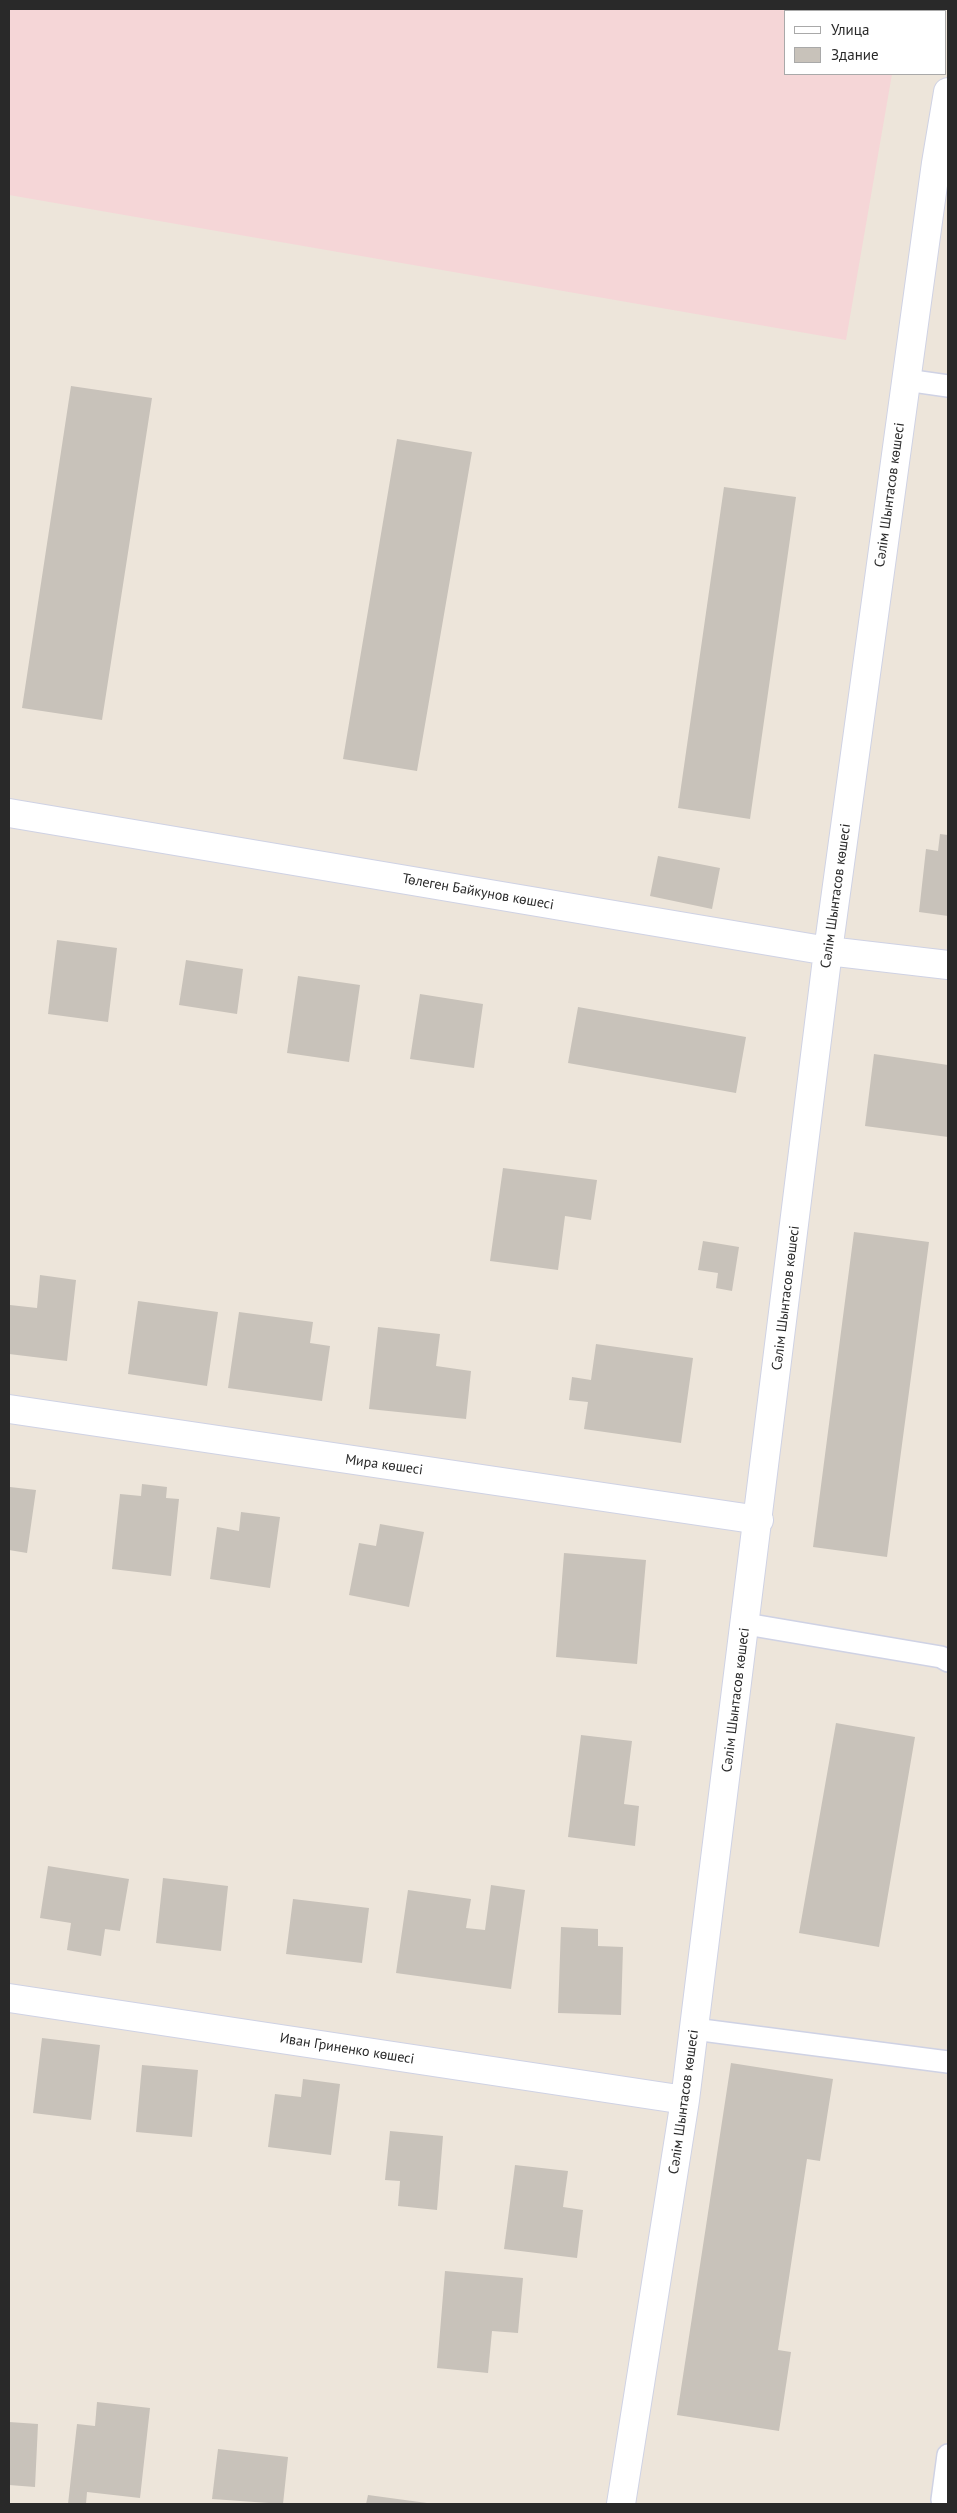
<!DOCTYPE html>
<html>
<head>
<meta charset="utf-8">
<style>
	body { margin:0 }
	#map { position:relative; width:957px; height:2513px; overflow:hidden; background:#ede5da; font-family:"PT Sans",sans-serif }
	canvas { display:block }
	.frame { position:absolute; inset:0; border:10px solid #292929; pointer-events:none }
	.legend { position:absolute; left:784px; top:10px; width:162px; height:65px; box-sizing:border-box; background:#fff; border:1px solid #a9a9a9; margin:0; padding:6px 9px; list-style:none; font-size:15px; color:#292929 }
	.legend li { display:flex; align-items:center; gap:10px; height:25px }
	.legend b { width:25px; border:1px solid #a9a9a9 }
</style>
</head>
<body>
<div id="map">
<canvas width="957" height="2513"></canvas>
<div class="frame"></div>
<ul class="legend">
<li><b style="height:6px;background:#fff"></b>Улица</li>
<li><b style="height:14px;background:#c8c2ba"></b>Здание</li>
</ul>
</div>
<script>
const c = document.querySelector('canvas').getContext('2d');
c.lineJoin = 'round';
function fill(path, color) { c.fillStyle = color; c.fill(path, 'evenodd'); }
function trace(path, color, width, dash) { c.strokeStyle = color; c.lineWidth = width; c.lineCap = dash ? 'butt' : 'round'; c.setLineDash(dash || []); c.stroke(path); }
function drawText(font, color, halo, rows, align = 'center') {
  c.font = font + ' "PT Sans",sans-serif'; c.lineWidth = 4; c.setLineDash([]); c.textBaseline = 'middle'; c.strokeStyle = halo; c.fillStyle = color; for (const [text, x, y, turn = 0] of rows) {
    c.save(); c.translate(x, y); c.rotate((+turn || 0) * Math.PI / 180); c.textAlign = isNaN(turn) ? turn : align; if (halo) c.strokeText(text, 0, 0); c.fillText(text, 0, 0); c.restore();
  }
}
fill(new Path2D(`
	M 9,9 L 903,9 L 903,11 L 786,11 L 786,74 L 892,74 L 846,340 L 9,195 Z`), '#f5d6d7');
fill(new Path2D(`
	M 71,386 L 152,398 L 102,720 L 22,708 Z
	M 397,439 L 472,452 L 417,771 L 343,759 Z
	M 724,487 L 796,497 L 750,819 L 678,808 Z
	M 940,834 L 948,835 L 948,916 L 919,912 L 926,849 L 938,851 Z
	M 658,856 L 720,868 L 712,909 L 650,896 Z
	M 57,940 L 117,948 L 108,1022 L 48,1014 Z
	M 186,960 L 243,969 L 237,1014 L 179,1005 Z
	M 298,976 L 360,985 L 349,1062 L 287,1053 Z
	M 420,994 L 483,1004 L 474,1068 L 410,1059 Z
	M 578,1007 L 746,1037 L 736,1093 L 568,1063 Z
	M 874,1054 L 948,1065 L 948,1137 L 865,1126 Z
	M 503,1168 L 597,1180 L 591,1220 L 565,1216 L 558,1270 L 490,1261 Z
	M 854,1232 L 929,1242 L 887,1557 L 813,1547 Z
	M 703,1241 L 739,1247 L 732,1291 L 716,1288 L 718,1273 L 698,1270 Z
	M 40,1275 L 76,1280 L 67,1361 L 9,1354 L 10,1305 L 37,1308 Z
	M 138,1301 L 218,1312 L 207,1386 L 128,1374 Z
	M 239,1312 L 313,1322 L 310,1343 L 330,1346 L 322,1401 L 228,1388 Z
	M 378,1327 L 440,1334 L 436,1366 L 471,1371 L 466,1419 L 369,1409 Z
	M 596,1344 L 693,1358 L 681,1443 L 584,1429 L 588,1402 L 569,1400 L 572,1377 L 591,1380 Z
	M 142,1484 L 167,1487 L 166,1498 L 179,1499 L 171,1576 L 112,1569 L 120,1494 L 141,1496 Z
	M 10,1487 L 36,1490 L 27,1553 L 9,1550 Z
	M 241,1512 L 280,1517 L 270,1588 L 210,1579 L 217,1527 L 239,1531 Z
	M 380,1524 L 424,1532 L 409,1607 L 349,1595 L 359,1543 L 376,1546 Z
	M 564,1553 L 646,1560 L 637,1664 L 556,1657 Z
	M 836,1723 L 915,1737 L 879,1947 L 799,1933 Z
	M 581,1735 L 632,1741 L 624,1804 L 639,1806 L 635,1846 L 568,1837 Z
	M 48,1866 L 129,1879 L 120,1931 L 105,1929 L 101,1956 L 67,1950 L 71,1923 L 40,1918 Z
	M 163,1878 L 228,1886 L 221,1951 L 156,1943 Z
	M 491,1885 L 525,1890 L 511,1989 L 396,1973 L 408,1890 L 471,1899 L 466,1928 L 485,1930 Z
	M 293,1899 L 369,1908 L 362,1963 L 286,1954 Z
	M 561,1927 L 598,1929 L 598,1946 L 623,1947 L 621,2015 L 558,2013 Z
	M 42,2038 L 100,2045 L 91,2120 L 33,2113 Z
	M 731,2063 L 833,2079 L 820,2161 L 807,2159 L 778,2350 L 791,2352 L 779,2431 L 677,2415 Z
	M 142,2065 L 198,2070 L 192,2137 L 136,2132 Z
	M 303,2079 L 340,2084 L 331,2155 L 268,2147 L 275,2094 L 301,2097 Z
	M 390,2131 L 443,2136 L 437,2210 L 398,2206 L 400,2181 L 385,2180 Z
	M 515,2165 L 568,2171 L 563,2207 L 583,2210 L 577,2258 L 504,2249 Z
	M 445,2271 L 523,2278 L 518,2333 L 492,2331 L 488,2373 L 437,2368 Z
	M 97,2402 L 150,2408 L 140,2498 L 87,2492 L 86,2504 L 68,2504 L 77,2424 L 95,2426 Z
	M 9,2422 L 38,2424 L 35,2487 L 9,2485 Z
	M 218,2449 L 288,2457 L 283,2504 L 212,2499 Z
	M 368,2495 L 427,2503 L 427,2504 L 366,2504 Z`), '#c8c2ba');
const lane = new Path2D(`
	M 906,380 L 948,386
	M 746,1624 L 941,1657 L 948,1661
	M 694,2029 L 948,2062
	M 948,2455 L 942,2500 L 948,2501`);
const street = new Path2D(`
	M 9,813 L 828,951 L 948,965
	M 9,1409 L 759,1520
	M 9,1998 L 685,2100
	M 621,2504 L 685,2100 L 828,951 L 936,163 L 948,92`);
trace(lane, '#cfd2e4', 24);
trace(street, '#cfd2e4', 30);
trace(lane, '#fff', 21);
trace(street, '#fff', 28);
drawText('14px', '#292929', '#fff', [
	["Сәлім Шынтасов көшесі",890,495,-82],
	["Төлеген Байкунов көшесі",478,892,10],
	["Сәлім Шынтасов көшесі",836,896,-82],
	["Сәлім Шынтасов көшесі",786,1298,-83],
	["Мира көшесі",384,1465,8],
	["Сәлім Шынтасов көшесі",736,1700,-83],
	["Иван Гриненко көшесі",347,2049,9],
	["Сәлім Шынтасов көшесі",684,2102,-82]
]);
</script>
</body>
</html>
